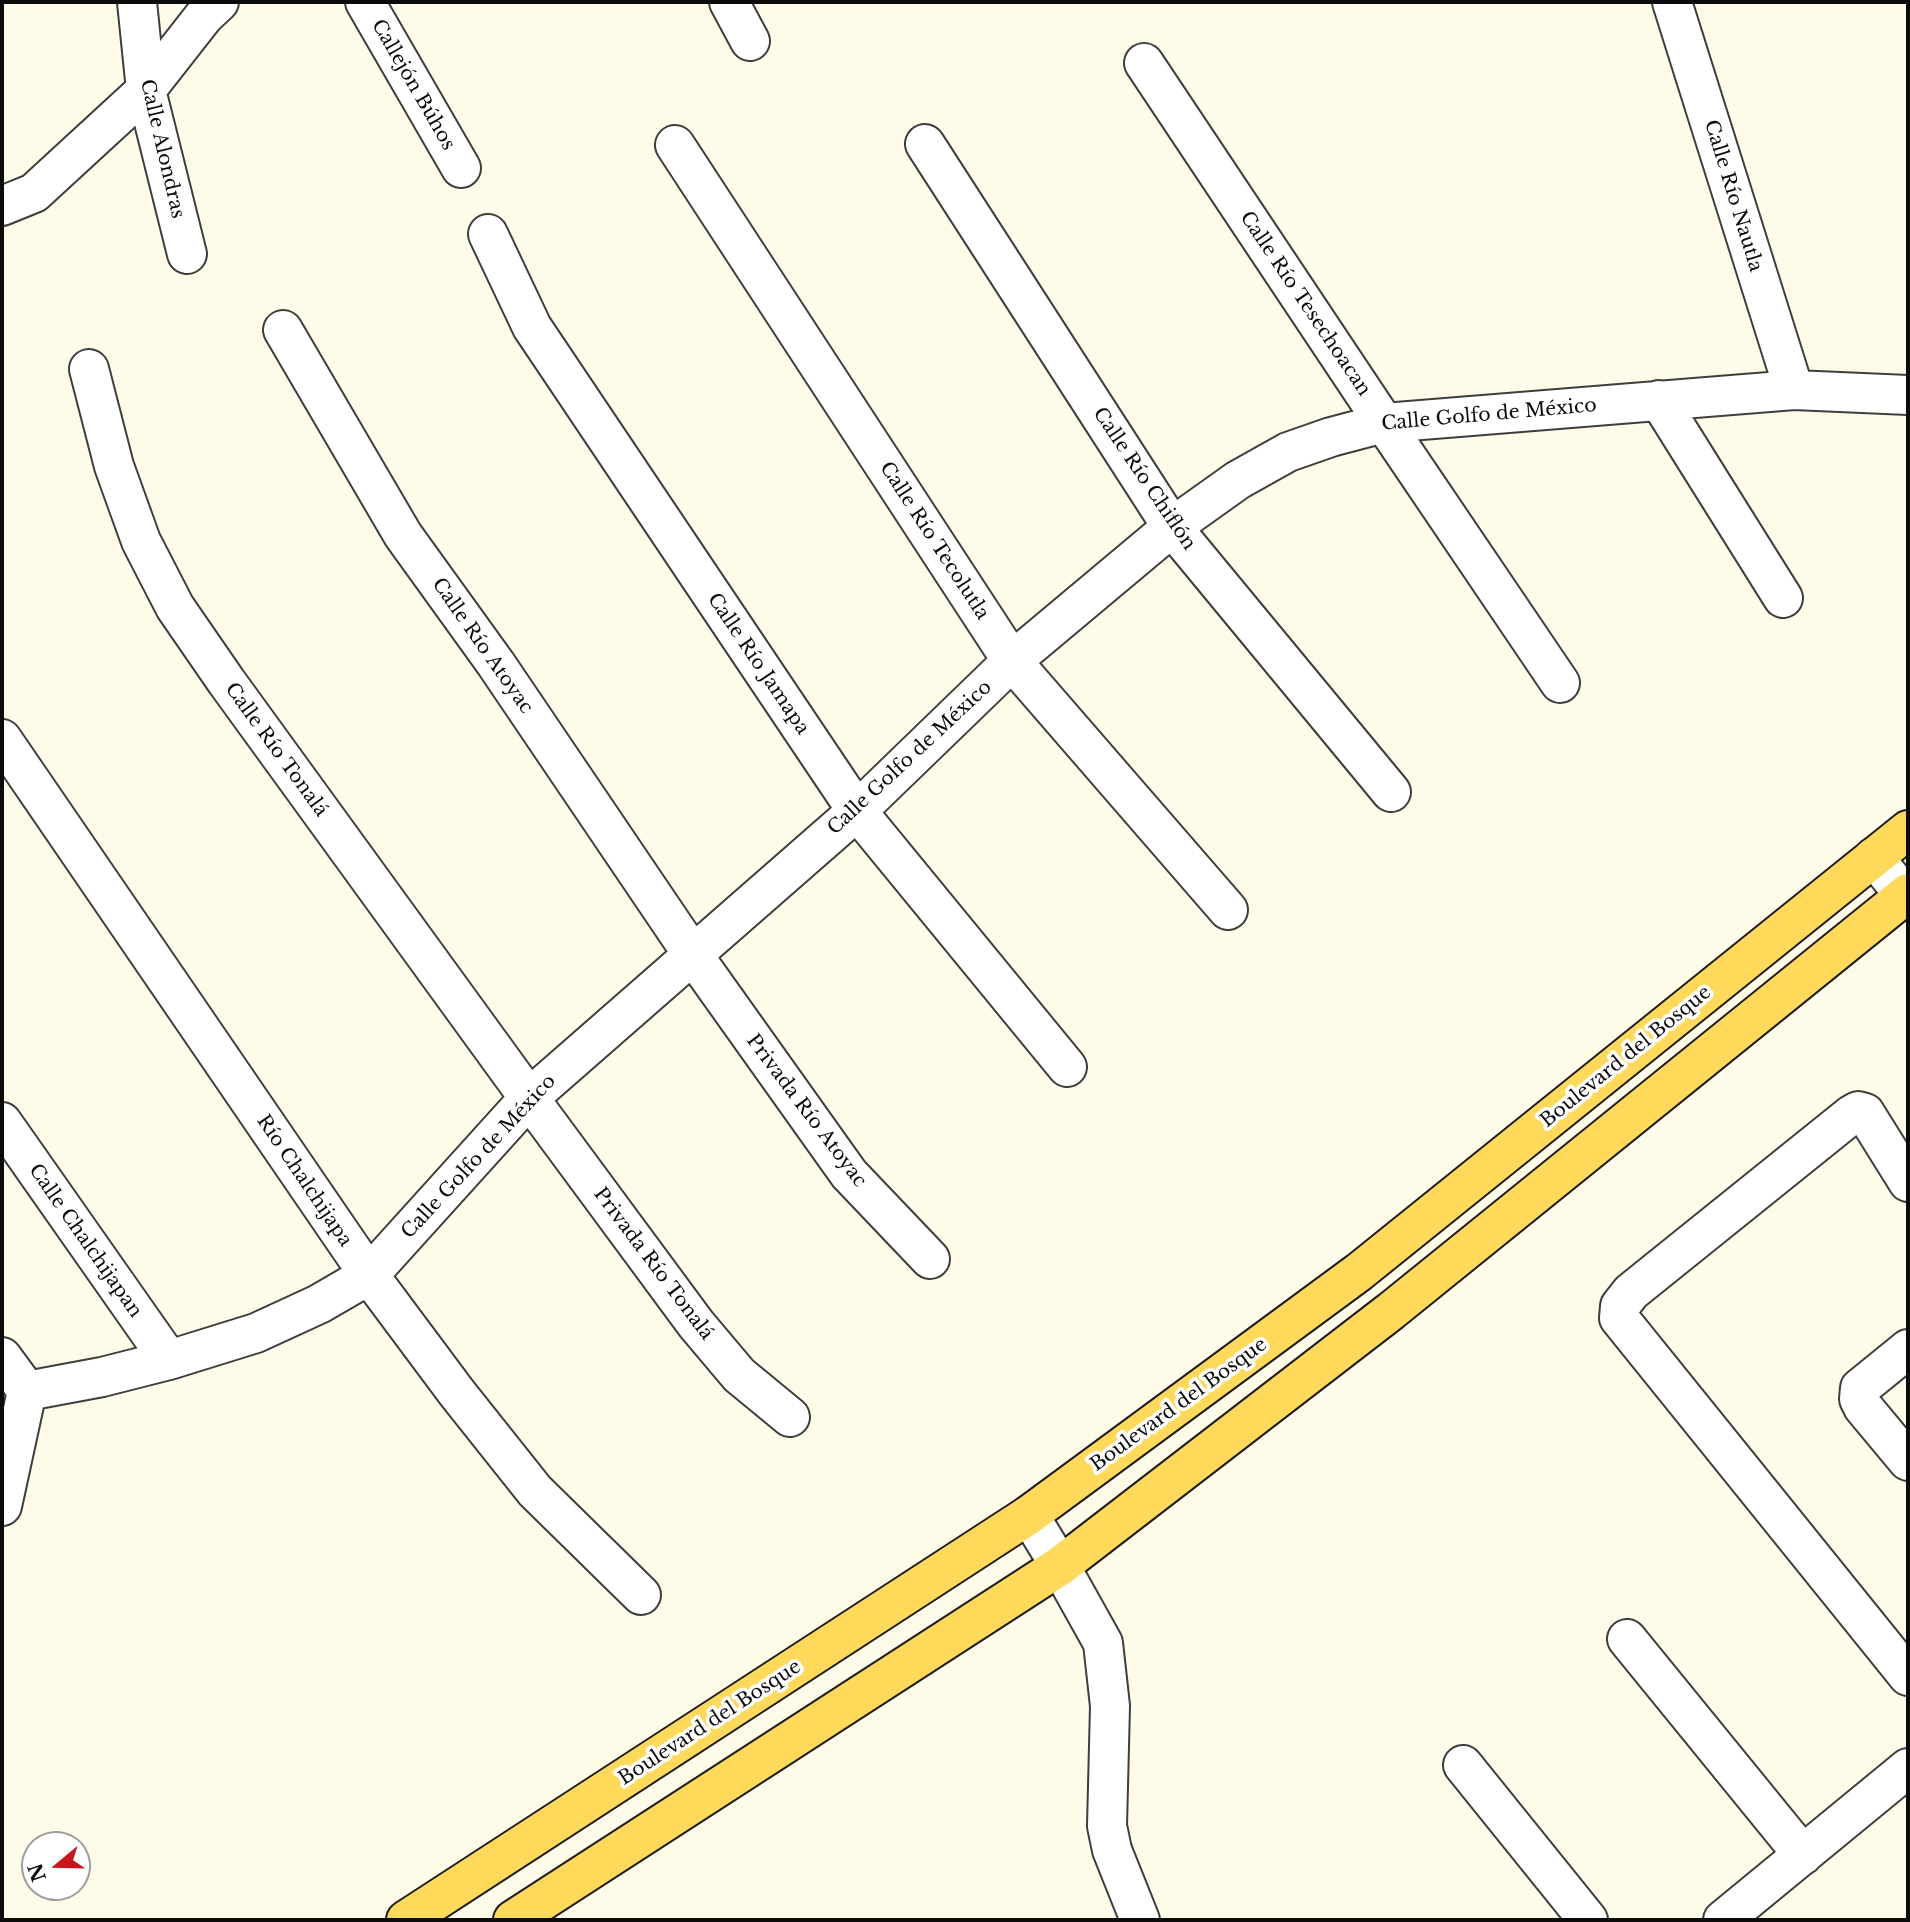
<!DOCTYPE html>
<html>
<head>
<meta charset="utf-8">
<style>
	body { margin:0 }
	#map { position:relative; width:1910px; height:1922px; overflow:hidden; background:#fffbe9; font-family:"Libre Baskerville",serif }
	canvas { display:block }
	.frame { position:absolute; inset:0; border:4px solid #0b0b0b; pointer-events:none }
	.north { position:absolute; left:21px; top:1831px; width:70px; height:70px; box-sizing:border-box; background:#fff; border:2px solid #9d9d9d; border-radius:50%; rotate:251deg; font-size:19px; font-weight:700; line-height:28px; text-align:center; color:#0b0b0b }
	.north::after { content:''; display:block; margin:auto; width:24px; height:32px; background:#c9151b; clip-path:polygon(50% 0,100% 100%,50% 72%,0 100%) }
</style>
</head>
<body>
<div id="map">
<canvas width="1910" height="1922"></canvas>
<div class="frame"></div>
<div class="north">N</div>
</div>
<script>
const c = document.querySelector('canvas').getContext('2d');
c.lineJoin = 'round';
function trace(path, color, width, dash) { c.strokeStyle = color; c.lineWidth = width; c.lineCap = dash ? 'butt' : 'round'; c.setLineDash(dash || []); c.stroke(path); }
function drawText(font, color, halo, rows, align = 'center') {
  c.font = font + ' "Libre Baskerville",serif'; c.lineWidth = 7; c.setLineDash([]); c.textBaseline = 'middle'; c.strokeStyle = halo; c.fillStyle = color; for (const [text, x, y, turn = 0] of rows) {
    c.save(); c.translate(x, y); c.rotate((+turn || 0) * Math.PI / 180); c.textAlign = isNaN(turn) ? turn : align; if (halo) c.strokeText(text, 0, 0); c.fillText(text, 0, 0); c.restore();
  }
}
const minor = new Path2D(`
	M 137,2 L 146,90 L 187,254
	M 365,2 L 461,168
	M 729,2 L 750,41
	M 1672,2 L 1794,390
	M 1144,63 L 1384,423 L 1560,683
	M 925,144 L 1172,527 L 1391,792
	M 675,145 L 1012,661 L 1228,910
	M 2,206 L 34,193 L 146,90 L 204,16 L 219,2
	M 488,234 L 532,327 L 857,811 L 1067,1067
	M 283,330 L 403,535 L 496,664 L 693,955 L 849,1174 L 930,1259
	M 89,369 L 114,466 L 141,541 L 175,607 L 226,681 L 529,1098 L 696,1324 L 739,1375 L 790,1417
	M 1659,400 L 1783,598
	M 2,739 L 369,1275 L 457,1393 L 535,1491 L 641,1595
	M 1874,857 L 1908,900
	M 2,1122 L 169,1360
	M 1908,1182 L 1865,1113 L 1858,1111 L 1851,1115 L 1631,1292 L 1620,1306 L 1619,1318 L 1908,1676
	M 1908,1349 L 1860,1388 L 1859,1399 L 1863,1407 L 1908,1461
	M 2,1357 L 27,1391
	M 27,1391 L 102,1377 L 169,1360 L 256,1333 L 319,1304 L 369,1275 L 529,1098 L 857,811 L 1012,661 L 1172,527 L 1238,480 L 1288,452 L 1331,437 L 1384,423 L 1794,390 L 1908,395
	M 2,1506 L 27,1391
	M 1029,1515 L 1060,1566 L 1103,1643 L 1110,1706 L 1107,1826 L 1112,1850 L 1140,1920
	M 1627,1639 L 1803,1855
	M 1463,1765 L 1588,1920
	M 1723,1920 L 1908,1768`);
const major = new Path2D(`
	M 406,1920 L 1029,1515 L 1359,1272 L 1908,830
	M 513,1920 L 1060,1566 L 1391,1311 L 1908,893`);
trace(minor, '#3e3e3e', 42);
trace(major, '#1c1c1c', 42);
trace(minor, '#fff', 38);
trace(major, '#ffd959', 38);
drawText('19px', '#0b0b0b', '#fff', [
	["Callejón Búhos",413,85,60],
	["Calle Alondras",162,149,77],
	["Calle Río Nautla",1733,196,73],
	["Calle Río Tesechoacan",1305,304,56],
	["Calle Golfo de México",1489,415,-5],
	["Calle Río Chiflón",1144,479,56],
	["Calle Río Tecolutla",934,541,57],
	["Calle Río Atoyac",482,646,55],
	["Calle Río Jamapa",758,664,56],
	["Calle Río Tonalá",276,750,54],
	["Calle Golfo de México",910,758,-43],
	["Boulevard del Bosque",1626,1057,-39],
	["Privada Río Atoyac",806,1111,53],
	["Calle Golfo de México",479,1157,-47],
	["Río Chalchijapa",304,1181,56],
	["Calle Chalchijapan",85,1241,55],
	["Privada Río Tonalá",653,1264,53],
	["Boulevard del Bosque",1179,1405,-36],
	["Boulevard del Bosque",710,1723,-33]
]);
</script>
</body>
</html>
